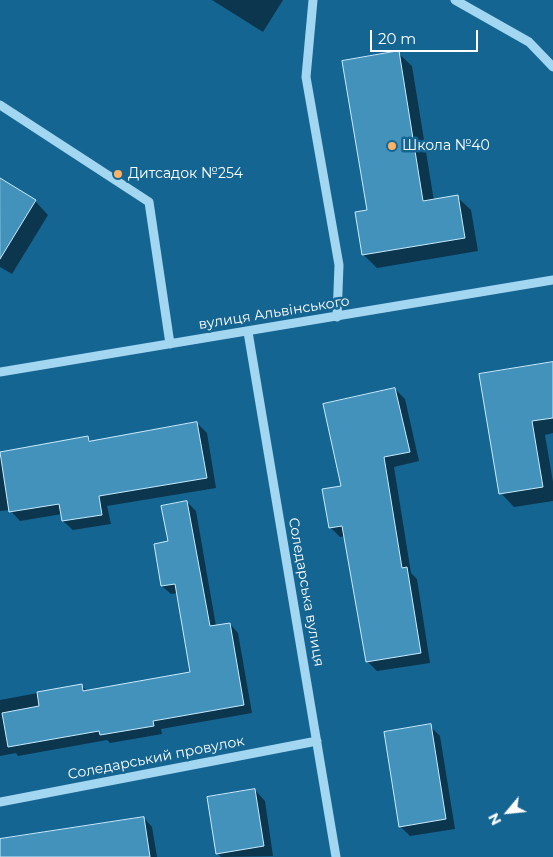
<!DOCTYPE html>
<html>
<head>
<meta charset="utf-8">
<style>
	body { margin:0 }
	#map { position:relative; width:553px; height:857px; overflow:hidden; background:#156592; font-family:Montserrat,sans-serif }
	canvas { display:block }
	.north { position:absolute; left:483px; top:787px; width:50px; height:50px; -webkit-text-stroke:4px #156592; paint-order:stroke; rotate:242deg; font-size:14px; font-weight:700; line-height:20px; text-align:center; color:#fff }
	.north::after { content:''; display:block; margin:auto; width:18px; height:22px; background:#fff; clip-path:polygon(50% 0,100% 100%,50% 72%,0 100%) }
	.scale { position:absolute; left:370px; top:30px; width:108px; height:22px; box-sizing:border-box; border:2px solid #fff; border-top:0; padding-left:6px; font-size:15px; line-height:18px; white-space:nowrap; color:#fff; -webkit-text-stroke:4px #156592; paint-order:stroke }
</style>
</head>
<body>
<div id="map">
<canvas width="553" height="857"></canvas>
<div class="north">N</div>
<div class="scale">20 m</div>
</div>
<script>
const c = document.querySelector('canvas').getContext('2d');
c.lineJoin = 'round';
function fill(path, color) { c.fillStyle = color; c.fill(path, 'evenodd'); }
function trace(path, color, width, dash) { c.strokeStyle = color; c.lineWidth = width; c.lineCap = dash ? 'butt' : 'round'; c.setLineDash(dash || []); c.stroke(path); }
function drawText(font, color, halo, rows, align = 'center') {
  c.font = font + ' Montserrat,sans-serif'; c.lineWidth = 5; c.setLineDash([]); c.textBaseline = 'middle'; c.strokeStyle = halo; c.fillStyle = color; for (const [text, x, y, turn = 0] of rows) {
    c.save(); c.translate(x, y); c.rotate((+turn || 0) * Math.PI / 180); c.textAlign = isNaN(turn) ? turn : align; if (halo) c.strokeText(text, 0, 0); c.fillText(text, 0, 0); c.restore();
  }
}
fill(new Path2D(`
	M 212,0 L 283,0 L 263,32 Z
	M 398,53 L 412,66 L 434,201 L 457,197 L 471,210 L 478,251 L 377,268 L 363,254 L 368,211 Z
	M 0,180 L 35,201 L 48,215 L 12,274 L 0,267 Z
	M 553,363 L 553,433 L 545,435 L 553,482 L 553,501 L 514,507 L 501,493 Z
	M 395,389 L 405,399 L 419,461 L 394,467 L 411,573 L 417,579 L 430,663 L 377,671 L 367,661 L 346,536 L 340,537 L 330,527 L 343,487 Z
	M 197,423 L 207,433 L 216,488 L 107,506 L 111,524 L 73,530 L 63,521 L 62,514 L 20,521 L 10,510 L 0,511 L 0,451 L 0,453 L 88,438 L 92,442 Z
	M 187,502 L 196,511 L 216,626 L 230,624 L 238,633 L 252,713 L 161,729 L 162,734 L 110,743 L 107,740 L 18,756 L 16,753 L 0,756 L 0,700 L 81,685 L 87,691 L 192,673 L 178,593 L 171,594 L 162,586 L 169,542 Z
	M 430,726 L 440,736 L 455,829 L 410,836 L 400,826 Z
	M 255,790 L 265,801 L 273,856 L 221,857 L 217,853 Z
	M 144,818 L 152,827 L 157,857 L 24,857 Z`), '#0007');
const building = new Path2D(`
	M 399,51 L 423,201 L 458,195 L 465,238 L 362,255 L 355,212 L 367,210 L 342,61 Z
	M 0,178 L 36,200 L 0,259 Z
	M 553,362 L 553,418 L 532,421 L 543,487 L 499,494 L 479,374 Z
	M 395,388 L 410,452 L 384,457 L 402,568 L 407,567 L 421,653 L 366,662 L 342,526 L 329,528 L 322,489 L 341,486 L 323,404 Z
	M 197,422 L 207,478 L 99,496 L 102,515 L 62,521 L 59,504 L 9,512 L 0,452 L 88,436 L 89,441 Z
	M 187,501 L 210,626 L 230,623 L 244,705 L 153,721 L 154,726 L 100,735 L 99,731 L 8,747 L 2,713 L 39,706 L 37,692 L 82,684 L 83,691 L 190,672 L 175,584 L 161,586 L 154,544 L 168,541 L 161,506 Z
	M 431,724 L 446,819 L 399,827 L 384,732 Z
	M 255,789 L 264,846 L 216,854 L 207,797 Z
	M 144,817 L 150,857 L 0,857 L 0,839 Z`);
fill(building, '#4292bc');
trace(building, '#caebfc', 1);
trace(new Path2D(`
	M 313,0 L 306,77 L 339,265 L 337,317
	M 455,0 L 529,42 L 553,67
	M 0,105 L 149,202 L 170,344
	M 248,332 L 336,857
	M 0,372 L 553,280
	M 0,802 L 317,741`), '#a3d6f1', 9);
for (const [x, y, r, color] of [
	[392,146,5,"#ffb263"],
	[118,174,5,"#ffb263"]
]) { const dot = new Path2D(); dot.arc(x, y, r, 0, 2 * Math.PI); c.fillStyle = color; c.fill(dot); trace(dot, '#156592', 2); }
drawText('14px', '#fff', '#156592', [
	["Школа №40",402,146],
	["Дитсадок №254",128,174]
], 'left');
drawText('14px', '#fff', '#156592', [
	["вулиця Альвінського",274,313,-9],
	["Соледарська вулиця",306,592,80],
	["Соледарський провулок",156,758,-11]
]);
</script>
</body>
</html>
